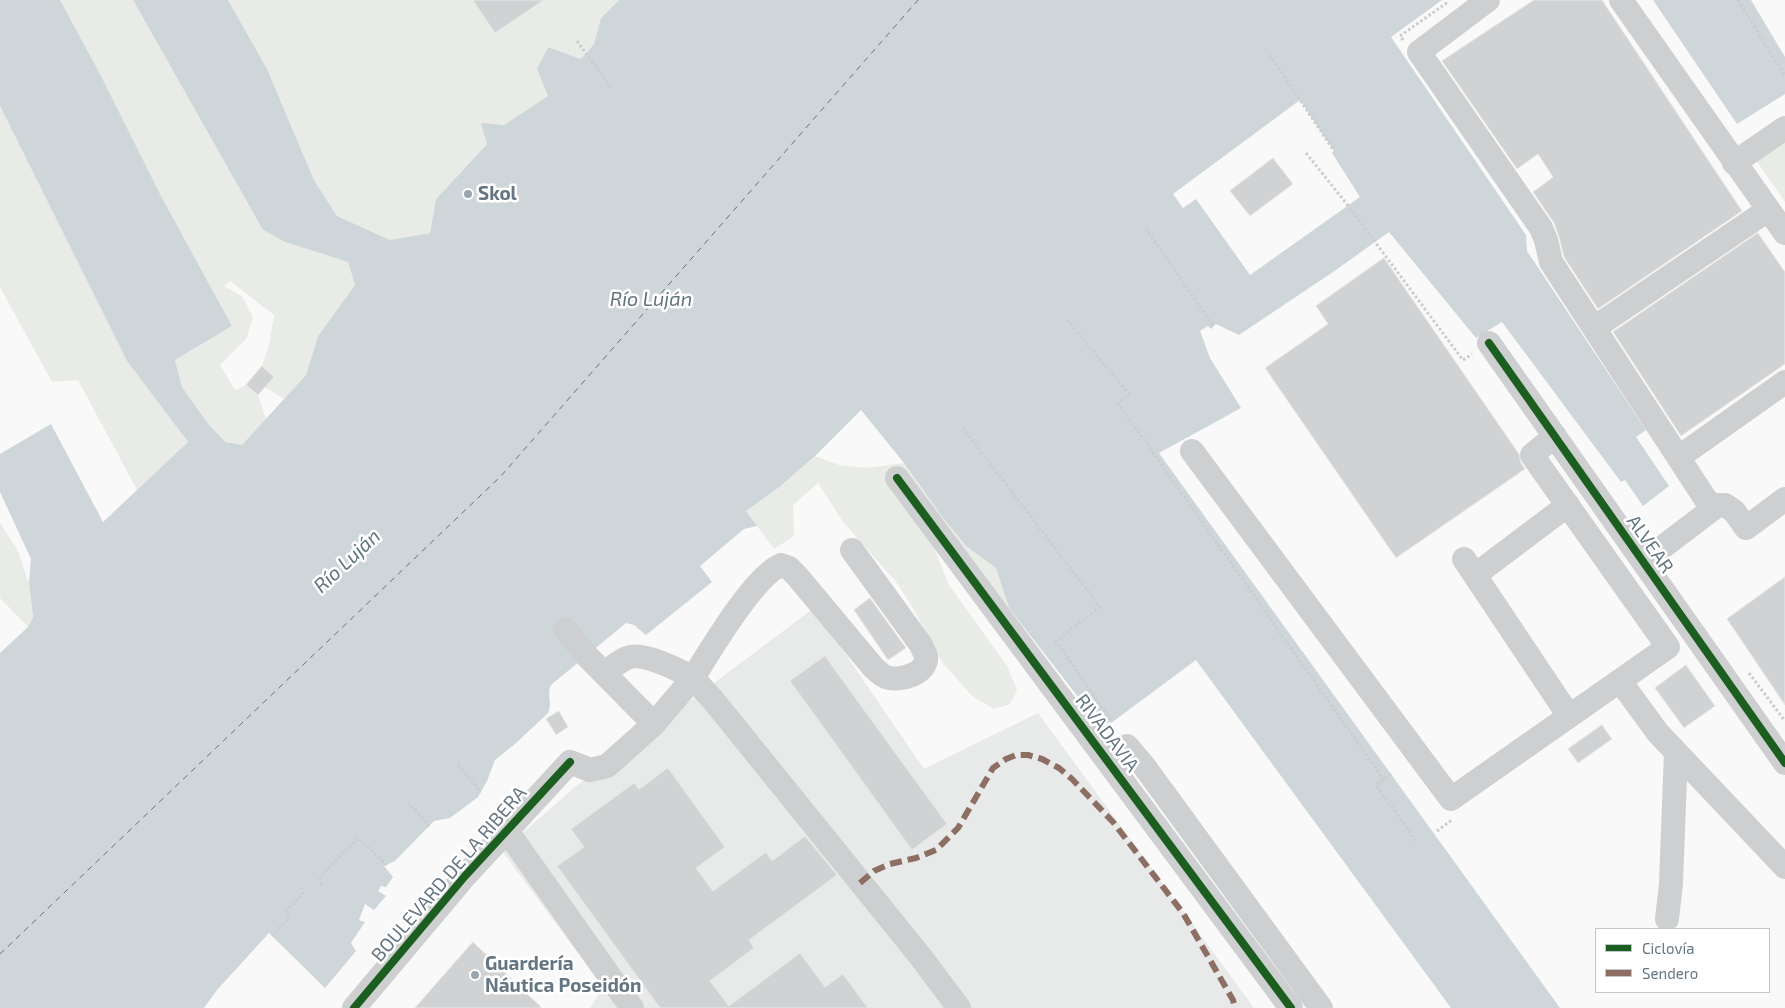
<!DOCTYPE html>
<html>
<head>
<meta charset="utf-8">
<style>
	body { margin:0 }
	#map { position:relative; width:1785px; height:1008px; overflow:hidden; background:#f9f9f9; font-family:"Exo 2",sans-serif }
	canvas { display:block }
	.legend { position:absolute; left:1595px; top:928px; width:175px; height:65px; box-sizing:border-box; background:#fff; border:1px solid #c1c8cd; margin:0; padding:6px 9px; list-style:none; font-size:15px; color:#657683 }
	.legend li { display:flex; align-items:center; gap:10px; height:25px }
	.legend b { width:25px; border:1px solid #c1c8cd }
</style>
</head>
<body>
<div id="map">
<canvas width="1785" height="1008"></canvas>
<ul class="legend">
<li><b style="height:6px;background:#1b5e20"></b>Ciclovía</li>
<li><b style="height:6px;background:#8d6e63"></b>Sendero</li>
</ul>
</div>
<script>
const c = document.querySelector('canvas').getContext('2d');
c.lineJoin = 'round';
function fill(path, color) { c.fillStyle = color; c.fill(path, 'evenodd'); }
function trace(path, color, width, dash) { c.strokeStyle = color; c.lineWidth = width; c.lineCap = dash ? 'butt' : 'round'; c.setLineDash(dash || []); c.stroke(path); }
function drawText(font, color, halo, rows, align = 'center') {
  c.font = font + ' "Exo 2",sans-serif'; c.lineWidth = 5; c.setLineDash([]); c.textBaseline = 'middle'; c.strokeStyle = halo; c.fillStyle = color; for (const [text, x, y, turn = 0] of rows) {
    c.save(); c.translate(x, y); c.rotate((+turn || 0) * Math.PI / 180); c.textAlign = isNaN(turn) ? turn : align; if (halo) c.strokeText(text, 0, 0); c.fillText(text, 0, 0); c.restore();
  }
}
fill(new Path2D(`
	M 814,608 L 924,769 L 1038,713 L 1254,1008 L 590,1008 L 603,987 L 502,851 L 575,787 Z`), '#e8e9e9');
fill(new Path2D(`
	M 60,0 L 133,0 L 263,230 L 285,242 L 348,262 L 355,285 L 318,336 L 306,375 L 284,399 L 265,387 L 274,377 L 262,366 L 269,345 L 274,315 L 230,281 L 224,286 L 242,296 L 253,318 L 246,339 L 220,365 L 235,390 L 246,385 L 258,395 L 266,419 L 242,445 L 227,442 L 209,425 L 182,387 L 175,360 L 232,326 L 161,196 L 99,72 Z
	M 228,0 L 473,0 L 495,33 L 539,4 L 537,0 L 619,0 L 601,18 L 594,44 L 581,59 L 548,47 L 537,69 L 549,96 L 504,125 L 436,199 L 430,233 L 390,240 L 337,216 L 314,180 L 267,69 Z
	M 0,106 L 127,361 L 188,442 L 137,490 L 78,380 L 52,382 L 0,287 Z
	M 1785,140 L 1785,202 L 1756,160 Z
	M 815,456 L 839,465 L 866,468 L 904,463 L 943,518 L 967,547 L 996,568 L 1009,608 L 971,579 L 934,548 L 949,585 L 1007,666 L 1017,690 L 1010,704 L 994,709 L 972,696 L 942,662 L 914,610 L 897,583 L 843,522 L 818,483 L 793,505 L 794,536 L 774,549 L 746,511 L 778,488 Z
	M 0,523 L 17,549 L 29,583 L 33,617 L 28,627 L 0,598 Z`), '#e8ebe6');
fill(new Path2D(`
	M 0,0 L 60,0 L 99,72 L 161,196 L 232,326 L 175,360 L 182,387 L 209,425 L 226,442 L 242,445 L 306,375 L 318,336 L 355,285 L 348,262 L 285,242 L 263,230 L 133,0 L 228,0 L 267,69 L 314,180 L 337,216 L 390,240 L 430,233 L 436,199 L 487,144 L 481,123 L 504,125 L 548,96 L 537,69 L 548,47 L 581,59 L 594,44 L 601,18 L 619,0 L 1442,0 L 1391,37 L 1526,235 L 1527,251 L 1646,430 L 1636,437 L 1669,486 L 1643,506 L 1625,480 L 1621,482 L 1502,322 L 1476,338 L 1389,232 L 1333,272 L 1239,335 L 1216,324 L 1211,329 L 1208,326 L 1200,331 L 1210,358 L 1241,408 L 1159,453 L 1560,1008 L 1451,1008 L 1196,660 L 1103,729 L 1009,608 L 996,568 L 967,547 L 943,518 L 904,463 L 861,410 L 815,456 L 778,488 L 746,511 L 757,526 L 744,529 L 700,566 L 712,582 L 646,635 L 634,625 L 626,623 L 551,685 C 546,694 553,703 548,713 L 515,744 L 495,760 L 487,781 L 478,797 L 450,818 L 434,821 L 395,861 L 384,866 L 393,877 L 386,887 L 381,886 L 378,891 L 386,896 L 374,910 L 365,904 L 359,920 L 365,922 L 351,943 L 356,951 L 325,988 L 269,933 L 217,990 L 204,1008 L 0,1008 L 0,653 L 28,627 L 33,617 L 29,583 L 31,559 L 0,492 L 0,454 L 51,424 L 103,522 L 188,442 L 127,361 L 0,106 ZM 1300,100 L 1334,151 L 1332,153 L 1360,197 L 1250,275 L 1196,199 L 1183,208 L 1173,194 Z
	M 1653,0 L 1751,0 L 1785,57 L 1785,94 L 1737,124 Z`), '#ced6d9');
trace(new Path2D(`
	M 0,954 L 501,476 L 918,0`), '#60757c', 1, [6, 5]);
const building = new Path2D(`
	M 473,0 L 544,0 L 495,33 Z
	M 1534,0 L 1602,0 L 1742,211 L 1598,309 L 1564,257 L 1559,237 L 1554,223 L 1533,192 L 1553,177 L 1538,154 L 1517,169 L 1442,61 Z
	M 1273,158 L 1293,184 L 1250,216 L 1230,191 Z
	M 1758,233 L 1785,272 L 1785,364 L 1681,436 L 1613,332 Z
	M 1384,258 L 1519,454 L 1521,463 L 1525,469 L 1396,558 L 1265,368 L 1328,324 L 1316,306 Z
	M 262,366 L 274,377 L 258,395 L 246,385 Z
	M 1785,577 L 1785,705 L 1727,619 Z
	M 870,598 L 906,648 L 888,660 L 854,610 Z
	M 825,656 L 947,824 L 912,850 L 790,681 Z
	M 1686,665 L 1715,706 L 1684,728 L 1655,688 Z
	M 559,711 L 568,727 L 556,735 L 546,719 Z
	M 1602,725 L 1612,739 L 1578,763 L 1568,749 Z
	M 668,768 L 725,847 L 696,868 L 713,891 L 766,852 L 772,861 L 805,836 L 837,875 L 749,940 L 754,948 L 710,981 L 729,1006 L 800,953 L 825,987 L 843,974 L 868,1008 L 660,1008 L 557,866 L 584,847 L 571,829 L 634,783 L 639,789 Z
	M 473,942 L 542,1008 L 415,1008 Z`);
fill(building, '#d0d2d3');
trace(building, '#e8e8e8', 1);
trace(new Path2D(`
	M 1738,0 L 1785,76
	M 1403,40 L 1400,36 L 1448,2
	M 577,41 L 611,88
	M 1270,55 L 1334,151
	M 1306,153 L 1346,203 L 1463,360 L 1472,354
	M 1146,228 L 1213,326
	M 1067,320 L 1129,394 L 1118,403 L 1384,780
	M 963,428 L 1100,607 L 1056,641 L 1112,722
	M 1749,673 L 1785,721
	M 458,765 L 481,792
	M 1391,774 L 1376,785 L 1417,842
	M 408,802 L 429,826
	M 1437,831 L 1453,819
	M 321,885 L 320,877 L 358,838 L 387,865
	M 272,936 L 288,919 L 287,910 L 303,894 L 301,888`), '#cbcccd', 3, [2.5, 2.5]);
trace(new Path2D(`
	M 1488,0 L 1419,52 L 1541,228 L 1546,240 L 1551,262 L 1712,509
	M 1621,0 L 1785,233
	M 1734,163 L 1785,128
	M 1594,328 L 1768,210
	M 1489,343 L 1785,763
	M 1192,451 L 1451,799 L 1668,647 L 1532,455 L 1555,436
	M 1679,457 L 1785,382
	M 897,478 L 1291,1008
	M 852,550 L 921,645 C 922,648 925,653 926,656 C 928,674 899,682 886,677 C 881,675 877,671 873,667 L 797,576 L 789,568 L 781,565 C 754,576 710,651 693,678 L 713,700 L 920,956 L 959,1008
	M 1464,559 L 1569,716
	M 1643,562 L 1718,505 L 1725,505 L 1734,511 L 1746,528 L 1785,499
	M 1475,575 L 1568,505
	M 565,629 L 587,656 L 654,724
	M 1620,681 L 1658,733 L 1785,867
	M 1127,746 L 1144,766 L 1321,1008
	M 507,831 L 632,1008
	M 1667,919 L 1671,884 L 1676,752
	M 354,1008 L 465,876 L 570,762 L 590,770 L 607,766 L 654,724 L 693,678 C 679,670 642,651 627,658 C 619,661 611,669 604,673`), '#cecfd0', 24);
trace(new Path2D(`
	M 860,883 L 874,871 L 890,864 L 916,858 L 936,850 L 958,828 L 993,768 L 1006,759 L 1016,755 L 1028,755 L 1042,759 L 1059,768 L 1072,779 L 1113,822 L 1183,913 L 1233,1000 L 1235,1008`), '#8d6e63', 6, [12, 6]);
trace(new Path2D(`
	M 1489,343 L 1785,763
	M 897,478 L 1291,1008
	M 354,1008 L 465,876 L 570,762`), '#1b5e20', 8);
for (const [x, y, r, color] of [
	[468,194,5,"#99a4ac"],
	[475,975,5,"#99a4ac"]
]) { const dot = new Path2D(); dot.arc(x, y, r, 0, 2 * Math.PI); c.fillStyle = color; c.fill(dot); trace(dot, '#fff', 2); }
drawText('bold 19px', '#657683', '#fff', [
	["Skol",478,194],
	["Guardería",485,964],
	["Náutica Poseidón",485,986]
], 'left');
drawText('19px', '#657683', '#fff', [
	["ALVEAR",1650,544,55],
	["RIVADAVIA",1107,733,53],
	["BOULEVARD DE LA RIBERA",449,874,-49]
]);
drawText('italic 20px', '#60757c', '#fff', [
	["Río Luján",651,299],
	["Río Luján",347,561,-43]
]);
</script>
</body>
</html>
